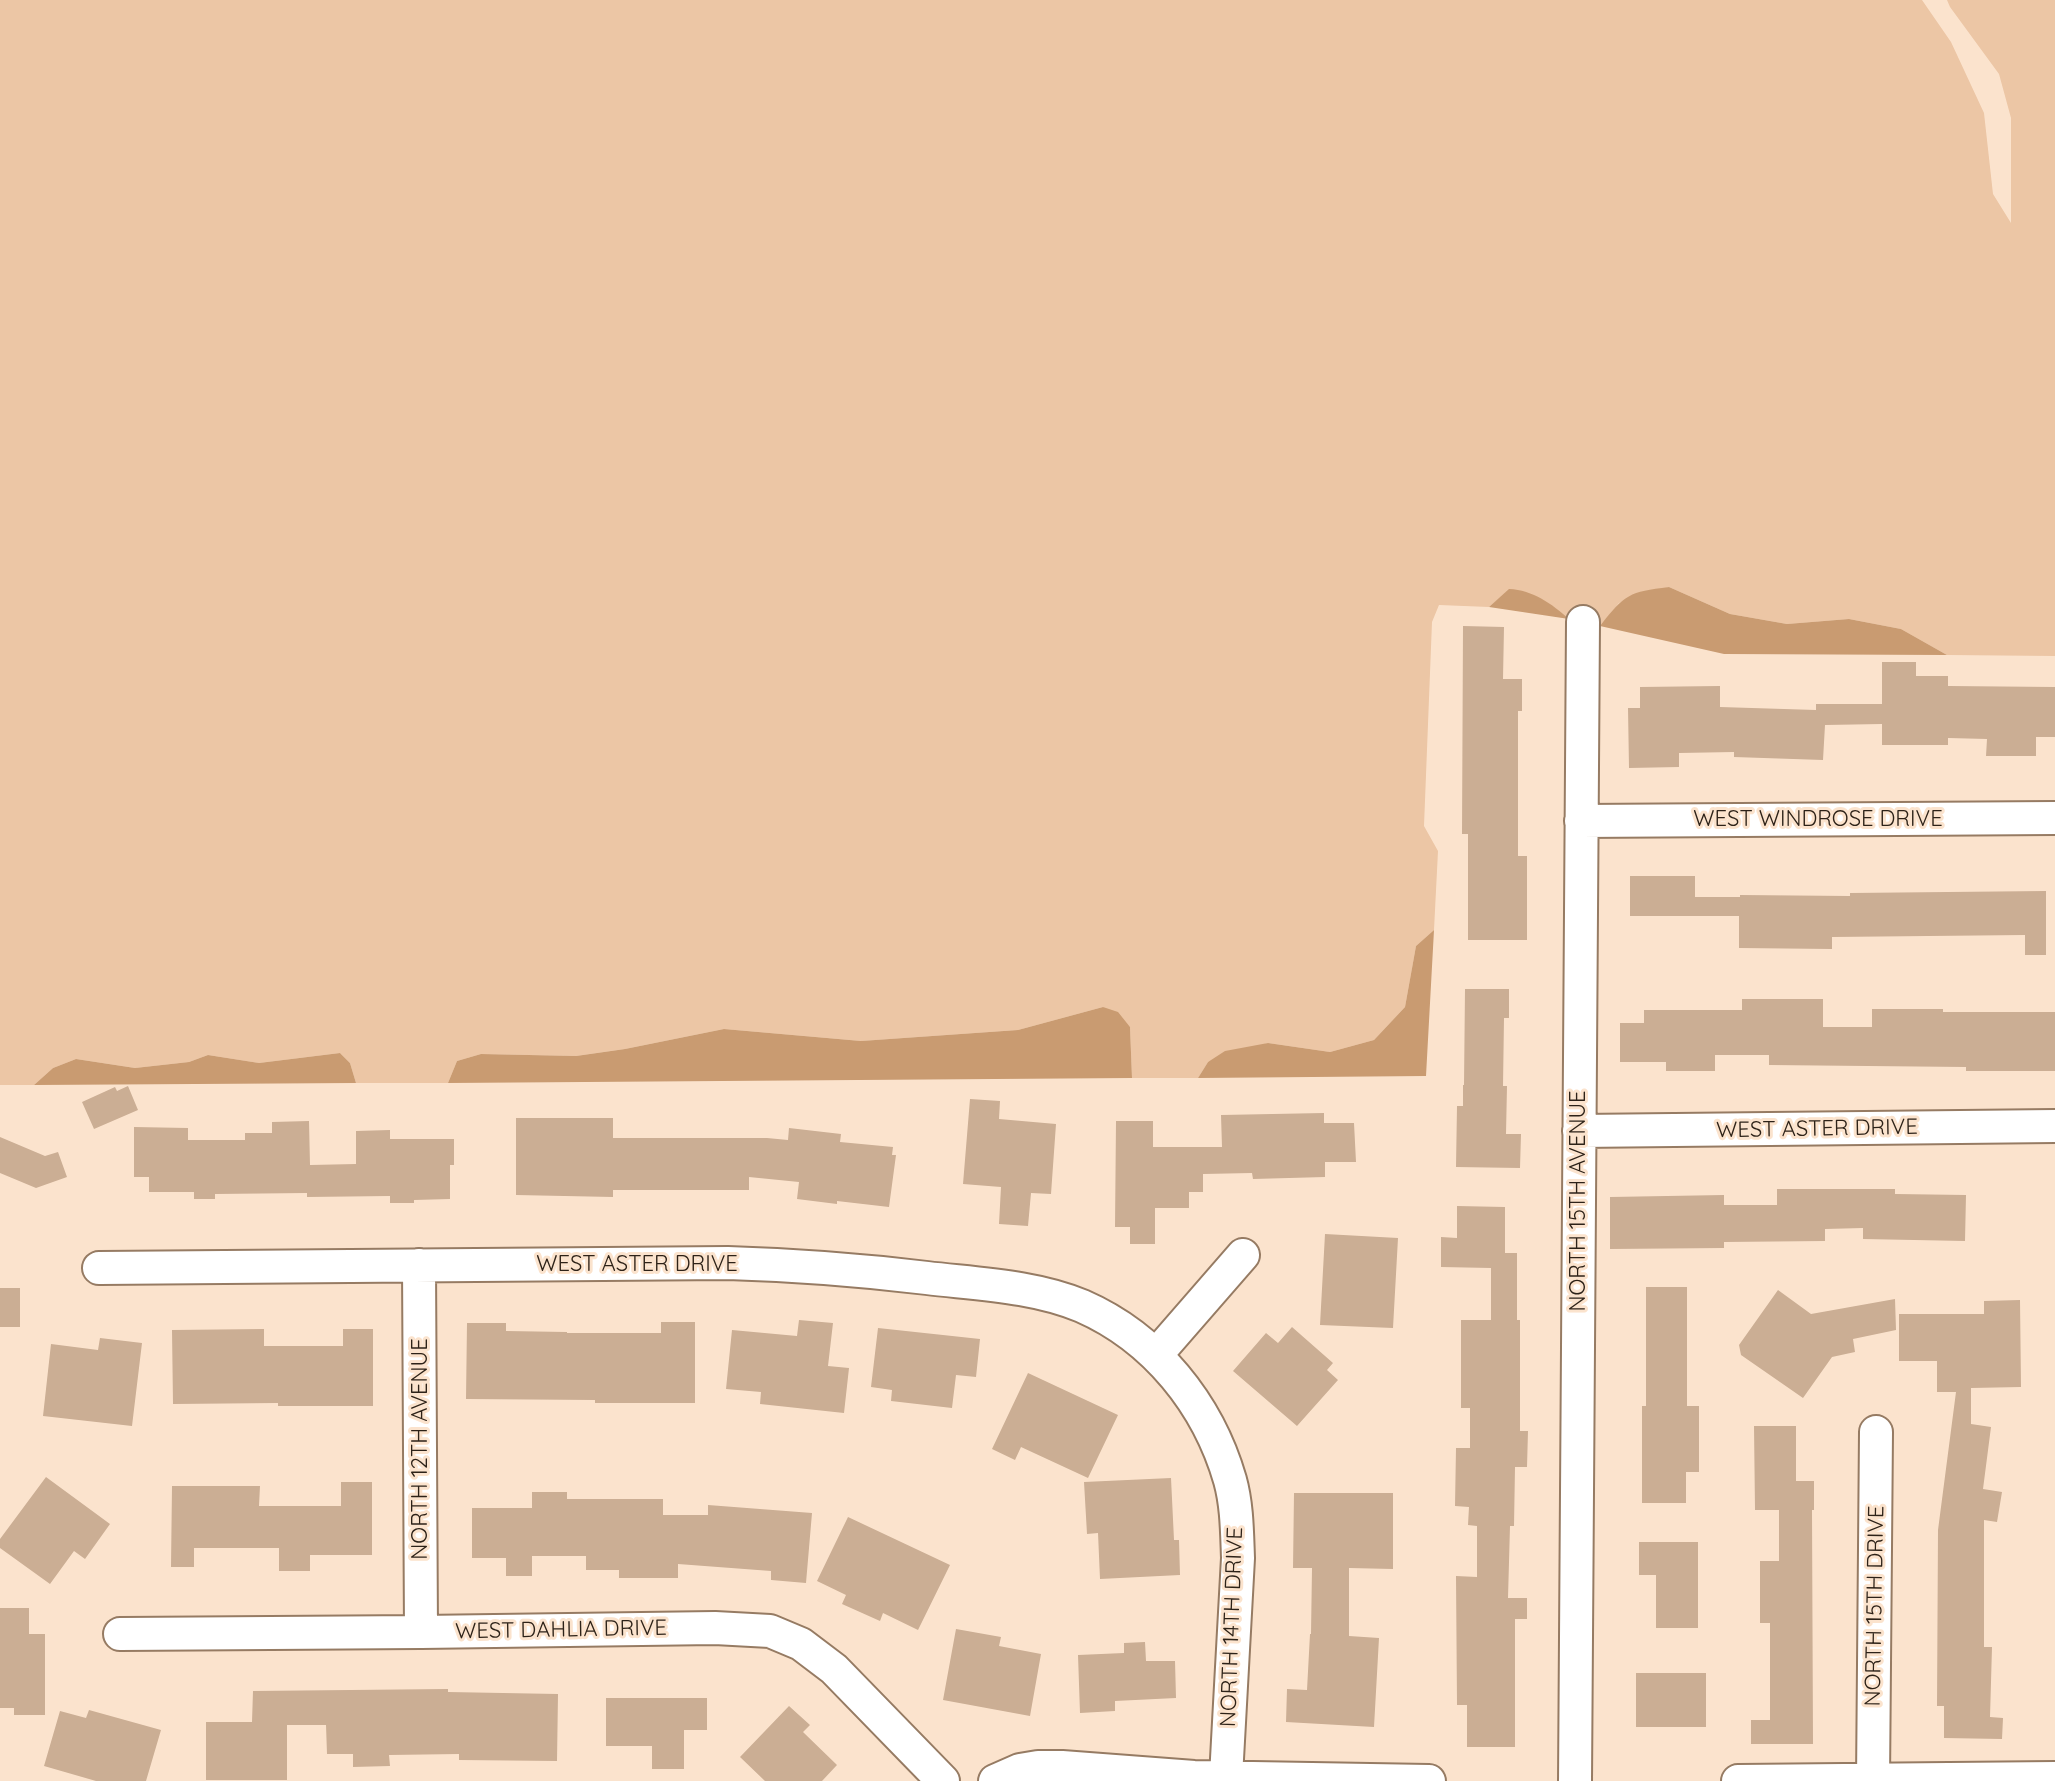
<!DOCTYPE html>
<html>
<head>
<meta charset="utf-8">
<style>
	body { margin:0 }
	canvas { display:block; background:#fbe3cd }
</style>
</head>
<body>
<canvas width="2055" height="1781"></canvas>
<script>
const c = document.querySelector('canvas').getContext('2d');
c.lineJoin = 'round';
function fill(path, color) { c.fillStyle = color; c.fill(path, 'evenodd'); }
function trace(path, color, width, dash) { c.strokeStyle = color; c.lineWidth = width; c.lineCap = dash ? 'butt' : 'round'; c.setLineDash(dash || []); c.stroke(path); }
function drawText(font, color, halo, rows, align = 'center') {
  c.font = font + ' Quicksand,sans-serif'; c.lineWidth = 6; c.setLineDash([]); c.textBaseline = 'middle'; c.strokeStyle = halo; c.fillStyle = color; for (const [text, x, y, turn = 0] of rows) {
    c.save(); c.translate(x, y); c.rotate((+turn || 0) * Math.PI / 180); c.textAlign = isNaN(turn) ? turn : align; if (halo) c.strokeText(text, 0, 0); c.fillText(text, 0, 0); c.restore();
  }
}
fill(new Path2D(`
	M 0,0 L 1922,0 L 1951,42 L 1984,113 L 1993,194 L 2011,223 L 2011,118 L 1999,74 L 1950,7 L 1947,0 L 2055,0 L 2055,656 L 1947,655 L 1901,629 L 1849,619 L 1787,624 L 1730,614 L 1669,587 L 1619,603 L 1600,626 L 1569,619 L 1509,590 L 1489,607 L 1439,605 L 1432,622 L 1424,826 L 1438,851 L 1434,930 L 1416,946 L 1405,1007 L 1374,1040 L 1330,1052 L 1268,1043 L 1208,1062 L 1198,1078 L 1132,1078 L 1130,1027 L 1103,1007 L 1018,1030 L 861,1041 L 724,1029 L 625,1049 L 576,1056 L 481,1054 L 457,1061 L 448,1083 L 356,1083 L 350,1063 L 340,1053 L 259,1063 L 208,1055 L 189,1062 L 135,1068 L 76,1059 L 53,1068 L 34,1085 L 0,1085 Z`), '#ecc6a5');
fill(new Path2D(`
	M 1669,587 L 1730,614 L 1787,624 L 1849,619 L 1901,629 L 1947,655 L 1724,654 L 1600,626 C 1625,594 1629,592 1669,587 Z
	M 1509,589 C 1533,590 1552,604 1569,619 L 1489,607 Z
	M 1434,930 L 1426,1076 L 1198,1078 L 1208,1062 L 1225,1051 L 1268,1043 L 1330,1052 L 1374,1040 L 1405,1007 L 1416,946 Z
	M 1103,1007 L 1118,1012 L 1130,1027 L 1132,1078 L 448,1083 L 457,1061 L 481,1054 L 576,1056 L 625,1049 L 724,1029 L 861,1041 L 1018,1030 Z
	M 340,1053 L 350,1063 L 356,1083 L 34,1085 L 53,1068 L 76,1059 L 135,1068 L 189,1062 L 208,1055 L 259,1063 Z`), '#c99b71');
fill(new Path2D(`
	M 1463,626 L 1504,627 L 1503,679 L 1522,679 L 1522,711 L 1518,711 L 1518,856 L 1527,856 L 1527,940 L 1468,940 L 1468,834 L 1462,834 Z
	M 1882,662 L 1916,662 L 1916,676 L 1948,676 L 1948,686 L 2055,687 L 2055,737 L 2036,737 L 2036,756 L 1986,756 L 1987,739 L 1948,738 L 1948,745 L 1882,745 L 1882,724 L 1825,725 L 1823,760 L 1734,757 L 1734,752 L 1679,753 L 1679,767 L 1629,768 L 1628,708 L 1640,708 L 1640,687 L 1720,686 L 1720,707 L 1816,710 L 1816,704 L 1882,704 Z
	M 1630,876 L 1695,876 L 1695,897 L 1740,897 L 1740,895 L 1850,896 L 1850,893 L 2046,891 L 2046,955 L 2025,955 L 2025,935 L 1832,937 L 1832,949 L 1739,948 L 1739,916 L 1630,916 Z
	M 1465,989 L 1509,989 L 1509,1018 L 1504,1018 L 1503,1086 L 1507,1086 L 1506,1134 L 1521,1134 L 1520,1168 L 1456,1167 L 1457,1106 L 1463,1106 L 1463,1085 L 1464,1085 Z
	M 1742,999 L 1823,999 L 1823,1027 L 1872,1027 L 1872,1009 L 1943,1009 L 1943,1012 L 2055,1012 L 2055,1071 L 1966,1071 L 1966,1067 L 1769,1065 L 1769,1055 L 1715,1055 L 1715,1071 L 1666,1071 L 1666,1062 L 1620,1062 L 1620,1023 L 1644,1023 L 1644,1010 L 1742,1010 Z
	M 128,1086 L 138,1110 L 94,1129 L 82,1102 L 115,1087 L 117,1091 Z
	M 970,1099 L 1000,1101 L 999,1119 L 1056,1124 L 1051,1194 L 1031,1193 L 1028,1226 L 999,1224 L 1001,1187 L 963,1184 Z
	M 1324,1113 L 1324,1123 L 1354,1123 L 1356,1162 L 1325,1162 L 1325,1177 L 1253,1179 L 1252,1173 L 1203,1174 L 1203,1192 L 1189,1192 L 1189,1208 L 1155,1208 L 1155,1244 L 1130,1244 L 1130,1227 L 1115,1227 L 1116,1121 L 1153,1121 L 1153,1147 L 1222,1147 L 1221,1115 Z
	M 516,1118 L 613,1118 L 613,1138 L 767,1138 L 788,1140 L 789,1128 L 841,1134 L 840,1142 L 893,1147 L 892,1155 L 896,1155 L 889,1207 L 837,1201 L 837,1204 L 797,1199 L 799,1182 L 749,1177 L 749,1190 L 613,1190 L 613,1197 L 516,1195 Z
	M 309,1121 L 310,1165 L 356,1164 L 356,1131 L 390,1130 L 390,1139 L 454,1139 L 454,1165 L 450,1165 L 450,1199 L 414,1200 L 414,1203 L 390,1203 L 390,1196 L 307,1197 L 307,1193 L 215,1194 L 215,1199 L 194,1199 L 194,1192 L 149,1192 L 149,1177 L 134,1177 L 134,1127 L 188,1128 L 188,1140 L 245,1140 L 245,1133 L 272,1133 L 272,1122 Z
	M 0,1137 L 45,1156 L 58,1152 L 67,1177 L 36,1188 L 0,1173 Z
	M 1777,1189 L 1895,1189 L 1895,1194 L 1966,1195 L 1965,1241 L 1863,1239 L 1863,1228 L 1825,1229 L 1825,1241 L 1724,1242 L 1724,1248 L 1610,1249 L 1610,1197 L 1724,1195 L 1724,1205 L 1777,1205 Z
	M 1457,1206 L 1505,1207 L 1505,1253 L 1517,1253 L 1517,1320 L 1520,1320 L 1520,1431 L 1528,1431 L 1527,1467 L 1515,1467 L 1514,1526 L 1510,1526 L 1508,1598 L 1527,1598 L 1527,1619 L 1515,1619 L 1515,1747 L 1467,1747 L 1467,1705 L 1457,1705 L 1456,1576 L 1477,1577 L 1477,1526 L 1468,1525 L 1469,1507 L 1455,1506 L 1456,1448 L 1470,1448 L 1470,1408 L 1461,1408 L 1461,1320 L 1491,1320 L 1491,1268 L 1441,1267 L 1441,1237 L 1457,1238 Z
	M 1325,1234 L 1398,1238 L 1393,1328 L 1320,1325 Z
	M 1646,1287 L 1687,1287 L 1687,1406 L 1699,1406 L 1699,1472 L 1686,1472 L 1686,1503 L 1642,1503 L 1642,1406 L 1646,1406 Z
	M 0,1288 L 20,1288 L 20,1327 L 0,1327 Z
	M 1778,1290 L 1811,1314 L 1895,1299 L 1896,1330 L 1853,1339 L 1855,1352 L 1832,1357 L 1803,1398 L 1741,1355 L 1739,1345 Z
	M 2020,1300 L 2021,1387 L 1971,1388 L 1971,1424 L 1991,1427 L 1983,1489 L 2002,1492 L 1997,1522 L 1984,1520 L 1984,1647 L 1992,1647 L 1990,1717 L 2003,1718 L 2002,1739 L 1944,1738 L 1944,1706 L 1937,1706 L 1938,1530 L 1956,1392 L 1937,1392 L 1937,1361 L 1899,1361 L 1899,1314 L 1984,1314 L 1984,1301 Z
	M 799,1320 L 833,1323 L 828,1366 L 849,1368 L 844,1413 L 760,1404 L 761,1392 L 726,1389 L 732,1330 L 797,1336 Z
	M 661,1322 L 695,1322 L 695,1403 L 595,1403 L 595,1400 L 466,1399 L 467,1323 L 506,1323 L 506,1331 L 567,1332 L 567,1333 L 661,1333 Z
	M 1292,1327 L 1333,1363 L 1327,1370 L 1338,1380 L 1297,1426 L 1233,1371 L 1266,1333 L 1278,1343 Z
	M 878,1328 L 980,1339 L 976,1377 L 956,1375 L 952,1408 L 891,1401 L 892,1390 L 871,1387 Z
	M 264,1329 L 264,1346 L 343,1346 L 343,1329 L 373,1329 L 373,1406 L 278,1406 L 278,1403 L 173,1404 L 172,1330 Z
	M 100,1338 L 142,1343 L 132,1426 L 43,1416 L 51,1344 L 98,1350 Z
	M 1028,1373 L 1118,1415 L 1088,1478 L 1021,1447 L 1015,1460 L 992,1449 Z
	M 1754,1426 L 1796,1426 L 1796,1481 L 1814,1481 L 1814,1510 L 1812,1510 L 1813,1744 L 1751,1744 L 1751,1720 L 1770,1720 L 1770,1623 L 1760,1623 L 1760,1561 L 1779,1561 L 1779,1510 L 1755,1510 Z
	M 46,1477 L 110,1524 L 85,1559 L 74,1551 L 50,1584 L 0,1548 L 0,1539 Z
	M 1171,1478 L 1174,1540 L 1179,1540 L 1180,1575 L 1100,1579 L 1098,1533 L 1087,1534 L 1084,1482 Z
	M 341,1482 L 372,1482 L 372,1555 L 310,1555 L 310,1571 L 279,1571 L 279,1548 L 194,1548 L 194,1567 L 171,1567 L 172,1486 L 260,1486 L 259,1506 L 341,1506 Z
	M 532,1492 L 567,1492 L 567,1499 L 663,1499 L 663,1515 L 708,1515 L 708,1505 L 812,1513 L 806,1583 L 771,1580 L 771,1571 L 678,1564 L 678,1578 L 619,1578 L 619,1570 L 586,1570 L 586,1556 L 532,1556 L 532,1576 L 506,1576 L 506,1558 L 472,1558 L 472,1508 L 532,1508 Z
	M 1294,1493 L 1393,1493 L 1393,1569 L 1349,1568 L 1349,1636 L 1379,1638 L 1374,1727 L 1286,1722 L 1287,1689 L 1307,1690 L 1310,1634 L 1311,1634 L 1312,1568 L 1293,1568 Z
	M 848,1517 L 950,1565 L 918,1630 L 883,1613 L 880,1621 L 842,1604 L 846,1595 L 817,1581 Z
	M 1639,1542 L 1698,1542 L 1698,1628 L 1656,1628 L 1656,1575 L 1639,1575 Z
	M 0,1608 L 29,1608 L 29,1634 L 45,1634 L 45,1715 L 14,1715 L 14,1708 L 0,1708 Z
	M 956,1629 L 1001,1637 L 999,1646 L 1041,1654 L 1030,1716 L 943,1700 Z
	M 1145,1642 L 1146,1661 L 1175,1661 L 1176,1698 L 1115,1701 L 1115,1711 L 1080,1713 L 1078,1655 L 1124,1653 L 1124,1643 Z
	M 1636,1673 L 1706,1673 L 1706,1727 L 1636,1727 Z
	M 448,1689 L 448,1692 L 558,1694 L 557,1761 L 459,1760 L 459,1754 L 389,1755 L 390,1766 L 353,1767 L 353,1754 L 327,1754 L 326,1725 L 287,1725 L 287,1780 L 206,1780 L 206,1722 L 252,1722 L 253,1691 Z
	M 606,1698 L 707,1698 L 707,1730 L 684,1730 L 684,1769 L 652,1769 L 652,1746 L 606,1746 Z
	M 789,1706 L 810,1725 L 803,1732 L 837,1765 L 822,1781 L 765,1781 L 740,1757 Z
	M 89,1710 L 161,1730 L 146,1781 L 96,1781 L 44,1766 L 60,1711 L 86,1718 Z`), '#cbae94');
const minor = new Path2D(`
	M 1581,821 L 2055,818
	M 1579,1131 L 2055,1126
	M 419,1265 L 421,1632
	M 99,1268 L 728,1263 C 795,1265 861,1270 927,1278 C 978,1284 1035,1286 1082,1306 C 1155,1338 1208,1404 1230,1480 C 1237,1505 1237,1532 1238,1558 L 1226,1777
	M 1156,1355 L 1243,1255
	M 120,1634 L 421,1632 L 715,1628 L 770,1631 L 801,1644 L 834,1669 L 943,1781
	M 1873,1780 L 1876,1432
	M 995,1781 L 1020,1770 L 1038,1767 L 1062,1767 L 1194,1777 L 1429,1781
	M 1575,1781 L 1583,622
	M 1738,1781 L 2055,1778`);
trace(minor, '#967b63', 36);
trace(minor, '#fff', 32);
drawText('22px', '#2d2218', '#fbe3cd', [
	["WEST WINDROSE DRIVE",1818,819],
	["WEST ASTER DRIVE",1817,1129,-1],
	["NORTH 15TH AVENUE",1578,1201,-90],
	["WEST ASTER DRIVE",637,1264],
	["NORTH 12TH AVENUE",420,1449,-90],
	["NORTH 15TH DRIVE",1875,1606,-89],
	["NORTH 14TH DRIVE",1232,1627,-88],
	["WEST DAHLIA DRIVE",561,1630,-1]
]);
</script>
</body>
</html>
